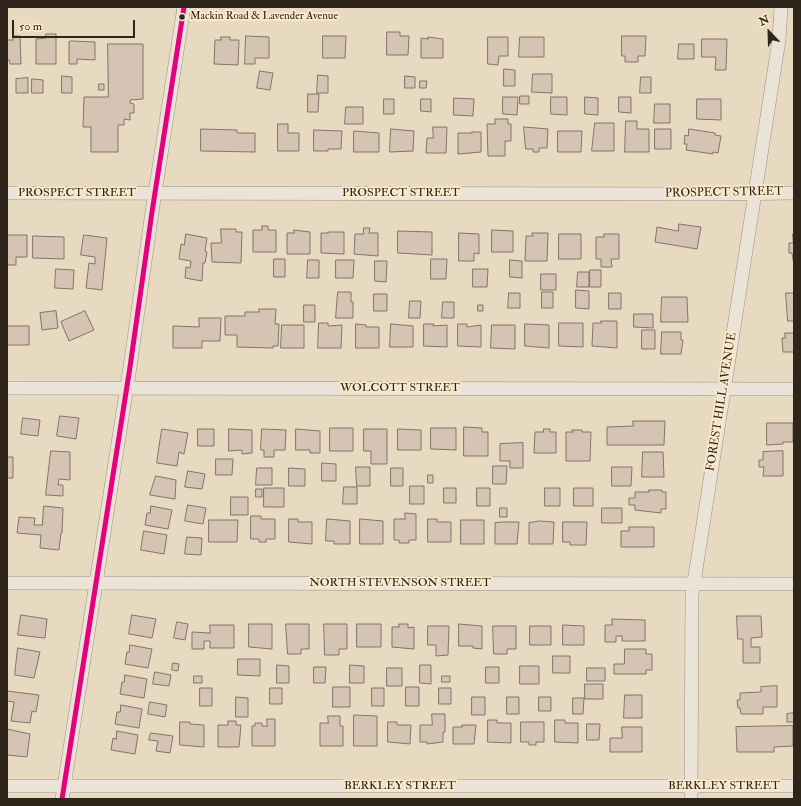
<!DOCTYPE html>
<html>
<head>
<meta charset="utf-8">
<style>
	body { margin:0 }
	#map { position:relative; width:801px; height:806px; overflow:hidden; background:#e8dac0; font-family:"IM FELL Double Pica",serif }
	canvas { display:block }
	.frame { position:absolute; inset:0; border:8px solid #2f251a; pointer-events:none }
	.north { position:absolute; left:749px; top:12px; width:40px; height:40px; -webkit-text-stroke:3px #fbeacb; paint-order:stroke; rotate:337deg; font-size:11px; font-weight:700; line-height:16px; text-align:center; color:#2f251a }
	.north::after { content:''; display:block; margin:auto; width:14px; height:18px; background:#2f251a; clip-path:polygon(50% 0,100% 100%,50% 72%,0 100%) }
	.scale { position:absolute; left:12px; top:20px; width:123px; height:18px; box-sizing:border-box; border:2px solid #2f251a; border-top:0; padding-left:5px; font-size:12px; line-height:14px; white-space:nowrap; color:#2f251a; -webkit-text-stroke:3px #fbeacb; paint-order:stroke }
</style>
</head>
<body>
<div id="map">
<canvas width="801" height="806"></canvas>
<div class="frame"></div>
<div class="north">N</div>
<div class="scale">50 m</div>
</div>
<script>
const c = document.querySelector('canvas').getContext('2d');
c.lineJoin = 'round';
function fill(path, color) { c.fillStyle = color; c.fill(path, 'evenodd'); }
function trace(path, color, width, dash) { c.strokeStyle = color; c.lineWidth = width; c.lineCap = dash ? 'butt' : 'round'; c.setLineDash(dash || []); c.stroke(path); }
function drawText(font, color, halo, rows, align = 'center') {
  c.font = font + ' "IM FELL Double Pica",serif'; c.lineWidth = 3.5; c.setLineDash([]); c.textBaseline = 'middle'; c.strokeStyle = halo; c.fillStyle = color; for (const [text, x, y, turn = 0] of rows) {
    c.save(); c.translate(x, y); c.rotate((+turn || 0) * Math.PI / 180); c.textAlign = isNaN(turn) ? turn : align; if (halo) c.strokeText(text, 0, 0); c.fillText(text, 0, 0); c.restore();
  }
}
const building = new Path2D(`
	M 387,32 L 400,32 L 400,36 L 409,36 L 408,55 L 387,55 Z
	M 46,34 L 56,34 L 56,64 L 36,64 L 36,39 L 46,38 Z
	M 13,36 L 20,36 L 21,64 L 10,64 L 9,60 L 7,60 L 7,40 L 13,40 Z
	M 246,36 L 269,37 L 269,58 L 255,58 L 255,64 L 245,64 Z
	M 323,36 L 346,36 L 345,58 L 323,58 Z
	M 622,36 L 646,36 L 645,56 L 638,56 L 638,62 L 625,62 L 625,56 L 622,56 Z
	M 221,37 L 230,37 L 230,40 L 239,40 L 238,65 L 214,64 L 215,40 L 221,40 Z
	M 428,37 L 443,39 L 443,58 L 421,58 L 421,38 L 428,39 Z
	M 488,37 L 508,37 L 508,56 L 499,56 L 498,65 L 488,64 Z
	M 520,37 L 544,37 L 544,57 L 519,57 Z
	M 702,39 L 727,39 L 726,70 L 715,70 L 716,57 L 702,57 Z
	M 71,41 L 95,42 L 95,60 L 77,59 L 77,64 L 69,64 L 69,42 Z
	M 108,44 L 143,44 L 143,99 L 130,100 L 130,103 L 134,104 L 134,113 L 130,113 L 130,120 L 124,119 L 124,125 L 118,125 L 118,152 L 91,152 L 91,127 L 83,127 L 84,97 L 108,97 Z
	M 679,44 L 694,44 L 694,59 L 678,59 Z
	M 504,69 L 515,70 L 515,86 L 504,86 Z
	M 260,71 L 273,73 L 270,90 L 257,88 Z
	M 533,74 L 552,74 L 552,93 L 532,92 Z
	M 318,75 L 328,76 L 328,93 L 317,93 Z
	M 62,76 L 72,77 L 72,93 L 62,93 Z
	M 405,76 L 415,77 L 415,88 L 405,88 Z
	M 641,77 L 651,77 L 651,93 L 640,93 Z
	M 28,78 L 28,93 L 16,93 L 16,79 Z
	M 32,79 L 43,80 L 43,93 L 32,93 Z
	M 420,81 L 427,81 L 426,88 L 420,88 Z
	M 99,84 L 104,84 L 104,90 L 99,90 Z
	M 308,94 L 319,94 L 318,112 L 308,112 Z
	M 520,96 L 529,96 L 529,104 L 520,104 Z
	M 503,97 L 518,97 L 517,115 L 503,114 Z
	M 551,97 L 567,97 L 567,115 L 551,114 Z
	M 585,97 L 598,98 L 598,115 L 585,114 Z
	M 619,97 L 631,97 L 631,113 L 619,112 Z
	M 454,98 L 474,99 L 473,116 L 454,115 Z
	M 384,99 L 394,99 L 394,114 L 384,114 Z
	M 421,99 L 431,99 L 431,112 L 421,111 Z
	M 697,99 L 721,99 L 721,120 L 697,119 Z
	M 655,104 L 670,104 L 670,123 L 654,123 Z
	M 346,107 L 363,107 L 363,124 L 345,124 Z
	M 495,119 L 508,119 L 508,124 L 511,124 L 511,141 L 505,141 L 505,156 L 488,156 L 487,124 L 495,124 Z
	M 626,121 L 637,121 L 637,129 L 649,129 L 649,152 L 625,152 Z
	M 595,123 L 614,123 L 614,151 L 592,151 Z
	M 278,124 L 288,124 L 288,133 L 299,133 L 299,151 L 278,151 Z
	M 433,127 L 447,127 L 446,153 L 426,153 L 427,138 L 433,138 Z
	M 524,127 L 548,129 L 547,148 L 539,148 L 539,152 L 533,152 L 533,149 L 526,149 Z
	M 201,129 L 237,130 L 237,133 L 255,133 L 255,152 L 201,151 Z
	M 391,129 L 414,131 L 413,151 L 390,152 Z
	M 655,129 L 671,129 L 671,149 L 655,149 Z
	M 689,129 L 715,133 L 715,135 L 721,136 L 718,153 L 713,152 L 713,154 L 686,150 L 687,144 L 684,144 L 685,135 L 688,136 Z
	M 314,130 L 342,131 L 341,149 L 328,149 L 328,151 L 314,151 Z
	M 354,131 L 379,133 L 379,152 L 354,152 Z
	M 558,131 L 582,131 L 581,152 L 558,152 Z
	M 472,132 L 481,132 L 481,152 L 458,154 L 458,133 L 472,133 Z
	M 679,224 L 701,227 L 697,249 L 655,242 L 657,227 L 678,231 Z
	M 262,226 L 268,226 L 268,230 L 276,230 L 276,252 L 253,252 L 253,230 L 262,230 Z
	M 364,228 L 370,228 L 369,233 L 378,233 L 378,256 L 354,254 L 355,234 L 363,234 Z
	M 221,229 L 236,229 L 236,232 L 242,232 L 241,263 L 212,262 L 211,243 L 221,243 Z
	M 294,230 L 310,232 L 310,254 L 287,254 L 287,233 L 294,233 Z
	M 492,230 L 513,231 L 513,252 L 492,252 Z
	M 398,231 L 432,232 L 432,255 L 398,253 Z
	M 328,232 L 344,232 L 344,254 L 321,253 L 321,233 L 328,233 Z
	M 459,233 L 479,234 L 479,254 L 474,253 L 474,261 L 459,261 Z
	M 532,233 L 548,233 L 547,261 L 525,261 L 526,236 L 533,236 Z
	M 186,234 L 207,238 L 205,251 L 207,252 L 205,263 L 203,263 L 202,281 L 185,278 L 186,267 L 190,268 L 191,261 L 179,259 L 181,244 L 184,245 Z
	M 559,234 L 581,234 L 581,259 L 559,259 Z
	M 604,234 L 619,234 L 619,259 L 611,259 L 612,267 L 601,267 L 601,259 L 596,259 L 596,237 L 604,237 Z
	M 793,234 L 794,234 L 794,265 L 792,253 L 789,253 L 789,243 L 793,243 Z
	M 7,235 L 27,235 L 27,257 L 16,257 L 16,265 L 7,265 Z
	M 84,235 L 107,238 L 102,290 L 86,288 L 89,263 L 95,264 L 95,257 L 81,255 Z
	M 33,236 L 64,237 L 64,259 L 33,258 Z
	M 274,259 L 285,259 L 285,277 L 274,277 Z
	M 431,259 L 447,259 L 446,279 L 431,279 Z
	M 308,260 L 319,260 L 319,278 L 307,278 Z
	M 336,260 L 354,260 L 353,278 L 336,278 Z
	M 510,260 L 522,261 L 522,278 L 510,277 Z
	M 375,261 L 387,261 L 386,282 L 375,281 Z
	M 56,269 L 74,270 L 73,289 L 55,288 Z
	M 473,269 L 488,269 L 487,287 L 473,287 Z
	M 590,270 L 601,270 L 601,287 L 590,287 Z
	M 578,272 L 589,272 L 589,287 L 577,287 Z
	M 541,274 L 556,274 L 556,290 L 541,290 Z
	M 576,290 L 589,291 L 589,309 L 576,308 Z
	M 338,292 L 351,292 L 351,302 L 353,302 L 353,318 L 336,318 Z
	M 542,292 L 553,292 L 553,308 L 542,308 Z
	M 509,293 L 520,293 L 520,308 L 508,308 Z
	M 609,293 L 621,293 L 621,309 L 609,309 Z
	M 786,293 L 794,293 L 794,321 L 788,321 Z
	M 374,294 L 387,294 L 387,311 L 374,311 Z
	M 662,297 L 687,297 L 688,322 L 661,322 Z
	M 410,301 L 421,301 L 420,318 L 409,318 Z
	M 443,302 L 454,302 L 454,318 L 442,318 Z
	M 304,305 L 315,305 L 315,322 L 304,322 Z
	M 478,305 L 483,305 L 483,311 L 478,311 Z
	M 259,309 L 276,309 L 275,324 L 279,324 L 278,346 L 273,346 L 273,348 L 237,347 L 237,335 L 225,335 L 225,316 L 245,316 L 245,312 L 259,312 Z
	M 56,311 L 58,328 L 42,330 L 40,313 Z
	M 85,311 L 94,330 L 69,341 L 61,322 Z
	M 634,314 L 653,314 L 653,328 L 634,327 Z
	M 199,318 L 221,318 L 220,341 L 202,341 L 202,348 L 173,348 L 173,326 L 199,327 Z
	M 601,321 L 617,321 L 617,348 L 592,346 L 593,323 L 601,323 Z
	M 319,323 L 328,323 L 328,326 L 342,325 L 341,348 L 318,348 Z
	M 559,323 L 583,323 L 583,347 L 559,346 Z
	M 356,324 L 366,325 L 366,327 L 379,327 L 379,348 L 356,348 Z
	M 391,324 L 413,326 L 413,347 L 390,347 Z
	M 424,324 L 434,324 L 433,326 L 447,325 L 447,347 L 424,346 Z
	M 458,324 L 467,324 L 467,327 L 481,325 L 481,347 L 458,346 Z
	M 525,324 L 549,325 L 549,348 L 525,346 Z
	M 282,325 L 304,325 L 304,348 L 281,348 Z
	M 492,325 L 515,325 L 515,349 L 491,348 Z
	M 7,326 L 29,326 L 29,345 L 7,345 Z
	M 642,330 L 655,330 L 655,349 L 642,349 Z
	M 662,332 L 681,332 L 681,340 L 683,340 L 681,354 L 661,354 Z
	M 785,333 L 794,333 L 794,352 L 783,352 L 782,338 L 785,338 Z
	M 60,416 L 79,418 L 76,439 L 57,436 Z
	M 23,418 L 40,420 L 38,436 L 21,434 Z
	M 633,421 L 665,421 L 664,445 L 607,445 L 607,427 L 633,426 Z
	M 767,423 L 793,423 L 793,442 L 783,442 L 783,444 L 767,445 Z
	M 464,427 L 482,428 L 482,432 L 488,432 L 488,456 L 464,456 Z
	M 330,428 L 353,428 L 353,451 L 330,451 Z
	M 431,428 L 456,428 L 456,450 L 431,449 Z
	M 162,429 L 188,433 L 184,454 L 179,452 L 177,466 L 157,463 Z
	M 198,429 L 214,429 L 214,446 L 198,446 Z
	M 229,429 L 252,430 L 252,453 L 242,454 L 242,450 L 229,451 Z
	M 262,429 L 286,430 L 285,450 L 274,450 L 274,457 L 264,457 L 264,450 L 261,450 Z
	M 296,429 L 320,431 L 320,453 L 310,453 L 310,450 L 296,450 Z
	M 364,429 L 387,429 L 387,464 L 371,464 L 371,451 L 364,451 Z
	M 398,429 L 421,430 L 421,450 L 398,450 Z
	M 544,429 L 550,429 L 550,432 L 556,432 L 556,453 L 534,453 L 535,432 L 543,432 Z
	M 572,430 L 582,430 L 582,432 L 591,432 L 590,461 L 566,461 L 566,432 L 573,432 Z
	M 523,443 L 523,468 L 510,468 L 510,461 L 500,461 L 500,444 Z
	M 51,451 L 70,452 L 70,480 L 59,479 L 58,485 L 63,485 L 63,496 L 46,495 Z
	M 783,451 L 783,476 L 763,476 L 764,467 L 759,467 L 759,460 L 763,460 L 763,452 Z
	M 643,452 L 663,452 L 664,477 L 642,477 Z
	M 7,457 L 13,457 L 13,478 L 7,478 Z
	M 216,459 L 233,459 L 232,475 L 216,475 Z
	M 322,463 L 336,464 L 336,481 L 322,481 Z
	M 493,466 L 507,466 L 506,484 L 493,484 Z
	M 356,467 L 370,467 L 370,486 L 357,486 Z
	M 612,467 L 632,467 L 631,486 L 612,486 Z
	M 257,468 L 272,468 L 272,485 L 256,485 Z
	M 289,468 L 305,469 L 305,486 L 289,486 Z
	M 391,468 L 403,468 L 403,486 L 391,486 Z
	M 188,471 L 205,474 L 202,489 L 185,487 Z
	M 428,475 L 433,475 L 433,483 L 428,483 Z
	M 156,476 L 176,480 L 175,499 L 150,495 Z
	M 410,486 L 424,486 L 424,504 L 410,504 Z
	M 344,487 L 357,487 L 357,504 L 343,504 Z
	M 264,488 L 284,488 L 284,507 L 264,507 Z
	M 444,488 L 456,488 L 456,503 L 444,503 Z
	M 477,488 L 490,488 L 490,506 L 477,506 Z
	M 545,488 L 560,488 L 560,506 L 545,506 Z
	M 574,488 L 593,488 L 593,506 L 574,506 Z
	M 256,489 L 262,489 L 262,497 L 256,497 Z
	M 649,490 L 662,490 L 662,492 L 666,492 L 666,509 L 661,509 L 661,513 L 635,510 L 635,505 L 629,505 L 629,498 L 635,498 L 635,492 L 649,492 Z
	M 231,497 L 248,497 L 248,515 L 231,515 Z
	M 188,505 L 206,508 L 203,524 L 185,521 Z
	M 44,506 L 63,508 L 62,533 L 61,533 L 59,550 L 40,548 L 41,535 L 17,533 L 19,517 L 35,518 L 34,525 L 42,525 Z
	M 151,506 L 172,510 L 168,529 L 145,525 L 147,513 L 150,513 Z
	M 500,508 L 507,508 L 507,517 L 500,517 Z
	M 602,508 L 622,508 L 622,523 L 602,523 Z
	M 405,513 L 416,514 L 416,540 L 409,540 L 409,543 L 399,543 L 399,540 L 394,540 L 394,519 L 405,519 Z
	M 251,516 L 261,516 L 261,519 L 275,519 L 275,539 L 266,539 L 266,542 L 259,542 L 259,539 L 251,539 Z
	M 289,519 L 298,519 L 298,522 L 312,522 L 312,544 L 289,542 Z
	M 327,519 L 350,521 L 350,544 L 334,544 L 334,541 L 326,541 Z
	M 360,519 L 383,521 L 383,544 L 360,544 Z
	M 428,519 L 437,519 L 437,522 L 451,522 L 451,542 L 428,542 Z
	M 209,520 L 238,520 L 237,542 L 209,542 Z
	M 461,520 L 484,520 L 484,544 L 461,544 Z
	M 540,521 L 554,522 L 553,544 L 529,544 L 529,523 Z
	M 503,522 L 519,522 L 517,544 L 495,544 L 495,523 Z
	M 563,522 L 587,522 L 586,545 L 570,545 L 570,542 L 563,542 Z
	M 629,527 L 654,527 L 654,547 L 621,547 L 621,531 L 629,531 Z
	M 144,531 L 167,535 L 164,554 L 141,550 Z
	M 187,537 L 202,538 L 201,555 L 185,554 Z
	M 21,615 L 47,619 L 45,638 L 18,635 Z
	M 132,615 L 156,619 L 152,638 L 129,634 Z
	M 737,616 L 761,616 L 762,637 L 751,638 L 751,647 L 760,647 L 760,663 L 743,663 L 743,639 L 738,639 Z
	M 612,619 L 645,620 L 645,641 L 622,641 L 622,636 L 616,636 L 616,642 L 605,642 L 605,625 L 612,625 Z
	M 177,622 L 188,624 L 185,640 L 174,638 Z
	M 249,624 L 272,624 L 272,649 L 249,647 Z
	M 286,624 L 309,624 L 309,649 L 301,649 L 301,654 L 288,654 Z
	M 324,624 L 347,624 L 347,649 L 339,649 L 339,655 L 325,655 Z
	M 357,624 L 381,624 L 381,647 L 357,647 Z
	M 399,624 L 408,624 L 408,628 L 414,627 L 414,649 L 392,647 L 392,627 L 399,627 Z
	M 459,624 L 482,626 L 482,649 L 473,648 L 473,646 L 459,646 Z
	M 210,625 L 234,625 L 234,648 L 210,648 L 210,641 L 204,641 L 204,649 L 192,649 L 192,632 L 210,633 Z
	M 563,625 L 584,626 L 584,645 L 563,645 Z
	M 428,626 L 449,626 L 448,655 L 436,656 L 436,645 L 428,645 Z
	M 493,626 L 516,626 L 516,649 L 507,649 L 507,654 L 494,654 Z
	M 530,626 L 551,626 L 551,645 L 530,645 Z
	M 130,645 L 152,649 L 148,668 L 125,664 L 127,652 L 129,652 Z
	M 18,648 L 40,652 L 34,678 L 15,675 Z
	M 625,649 L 646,649 L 646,654 L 652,654 L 652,670 L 646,670 L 646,674 L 614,674 L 614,664 L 624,664 Z
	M 553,656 L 570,656 L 570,673 L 553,673 Z
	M 238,659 L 260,659 L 260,676 L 238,675 Z
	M 173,663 L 179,664 L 178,671 L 172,670 Z
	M 277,665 L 289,666 L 289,683 L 277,683 Z
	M 350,665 L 364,666 L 364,683 L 350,683 Z
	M 420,665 L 431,665 L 431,684 L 420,683 Z
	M 520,666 L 539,666 L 539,684 L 520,684 Z
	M 314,667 L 326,667 L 325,683 L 314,683 Z
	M 486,667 L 499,667 L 499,683 L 486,683 Z
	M 387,668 L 402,668 L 402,686 L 387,686 Z
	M 587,668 L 605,668 L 605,681 L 587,681 Z
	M 155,672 L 171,675 L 169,686 L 153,684 Z
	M 125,675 L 147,679 L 144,698 L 120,694 L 122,682 L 124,682 Z
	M 194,676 L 202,676 L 202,683 L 194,683 Z
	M 442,676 L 450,676 L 450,682 L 442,682 Z
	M 585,684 L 603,684 L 603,699 L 585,699 Z
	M 777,686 L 777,707 L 763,707 L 763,714 L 741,714 L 740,708 L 738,708 L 737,700 L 740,700 L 740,693 L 761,692 L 761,687 Z
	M 333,687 L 350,687 L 350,707 L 333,707 Z
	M 406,687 L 419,687 L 419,706 L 406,706 Z
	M 200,688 L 212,688 L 212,706 L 200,706 Z
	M 270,688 L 282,688 L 282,704 L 270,704 Z
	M 372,688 L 384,688 L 384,706 L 372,706 Z
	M 439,688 L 451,688 L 451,704 L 439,704 Z
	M 7,691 L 39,695 L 36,712 L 32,711 L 30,723 L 11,721 L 14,702 L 7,701 Z
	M 625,695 L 642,695 L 642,718 L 624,718 Z
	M 236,697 L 248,698 L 248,717 L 236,717 Z
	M 472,697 L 485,697 L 485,715 L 472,715 Z
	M 507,697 L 519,697 L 519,714 L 507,714 Z
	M 539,697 L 551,697 L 551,711 L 539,711 Z
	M 573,698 L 584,698 L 583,714 L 573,714 Z
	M 150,702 L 167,705 L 165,717 L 148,714 Z
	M 121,705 L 142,709 L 139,728 L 115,724 L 117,712 L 120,712 Z
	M 794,713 L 794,722 L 787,722 L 787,714 Z
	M 432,714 L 445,714 L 445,732 L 443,732 L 443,742 L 427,744 L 427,742 L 420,742 L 420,725 L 432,725 Z
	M 354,715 L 377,716 L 377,746 L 354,746 Z
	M 328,716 L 340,716 L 340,726 L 343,726 L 343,746 L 320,746 L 320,723 L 328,723 Z
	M 267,719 L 275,719 L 275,746 L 252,746 L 252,726 L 255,726 L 255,723 L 262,723 L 262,726 L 267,726 Z
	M 488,720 L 497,720 L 497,723 L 511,723 L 511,743 L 488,742 Z
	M 555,720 L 565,720 L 565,723 L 578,723 L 578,743 L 555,742 Z
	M 228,721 L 236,721 L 236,725 L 241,725 L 239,747 L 218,747 L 218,725 L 228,725 Z
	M 180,722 L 190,722 L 190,724 L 204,725 L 204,747 L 180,745 Z
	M 388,722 L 397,722 L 397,725 L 411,725 L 410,744 L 388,742 Z
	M 521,722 L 544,722 L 544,742 L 536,742 L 536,745 L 529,745 L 529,742 L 521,742 Z
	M 587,724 L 600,724 L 599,740 L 587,740 Z
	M 462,725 L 476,725 L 474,744 L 453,744 L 453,727 L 462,727 Z
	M 793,726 L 793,746 L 774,747 L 774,752 L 737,752 L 736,727 Z
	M 622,727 L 642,727 L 642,752 L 610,752 L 610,738 L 622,738 Z
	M 7,729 L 30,734 L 27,757 L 7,755 Z
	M 117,731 L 138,735 L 135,754 L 111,750 L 113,738 L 116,739 Z
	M 151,733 L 173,736 L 170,753 L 156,751 L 158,741 L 149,740 Z`);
fill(building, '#d5c3b3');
trace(building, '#7e7669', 1);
const street = new Path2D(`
	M 7,193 L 718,194 L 794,193
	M 7,388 L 794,389
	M 7,583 L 794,584
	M 7,786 L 794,786
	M 62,799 L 130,367 L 152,212 L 184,7
	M 691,799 L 692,595 L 779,40 L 781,7`);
trace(street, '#988f7f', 14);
trace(street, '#ebe3d7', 13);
trace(new Path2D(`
	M 62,799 L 130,367 L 152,212 L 184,7`), '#e5007d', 5);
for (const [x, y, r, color] of [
	[182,17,3.5,"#2f251a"]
]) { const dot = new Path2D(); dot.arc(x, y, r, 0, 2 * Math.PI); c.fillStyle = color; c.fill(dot); trace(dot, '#fbeacb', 1.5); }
drawText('11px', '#2f251a', '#fbeacb', [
	["Mackin Road & Lavender Avenue",190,17]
], 'left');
drawText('12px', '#2f251a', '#fbeacb', [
	["PROSPECT STREET",77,193],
	["PROSPECT STREET",401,193],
	["PROSPECT STREET",724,193,-1],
	["WOLCOTT STREET",400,388],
	["FOREST HILL AVENUE",722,402,-81],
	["NORTH STEVENSON STREET",400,583],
	["BERKLEY STREET",400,786],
	["BERKLEY STREET",724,786]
]);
</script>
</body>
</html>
